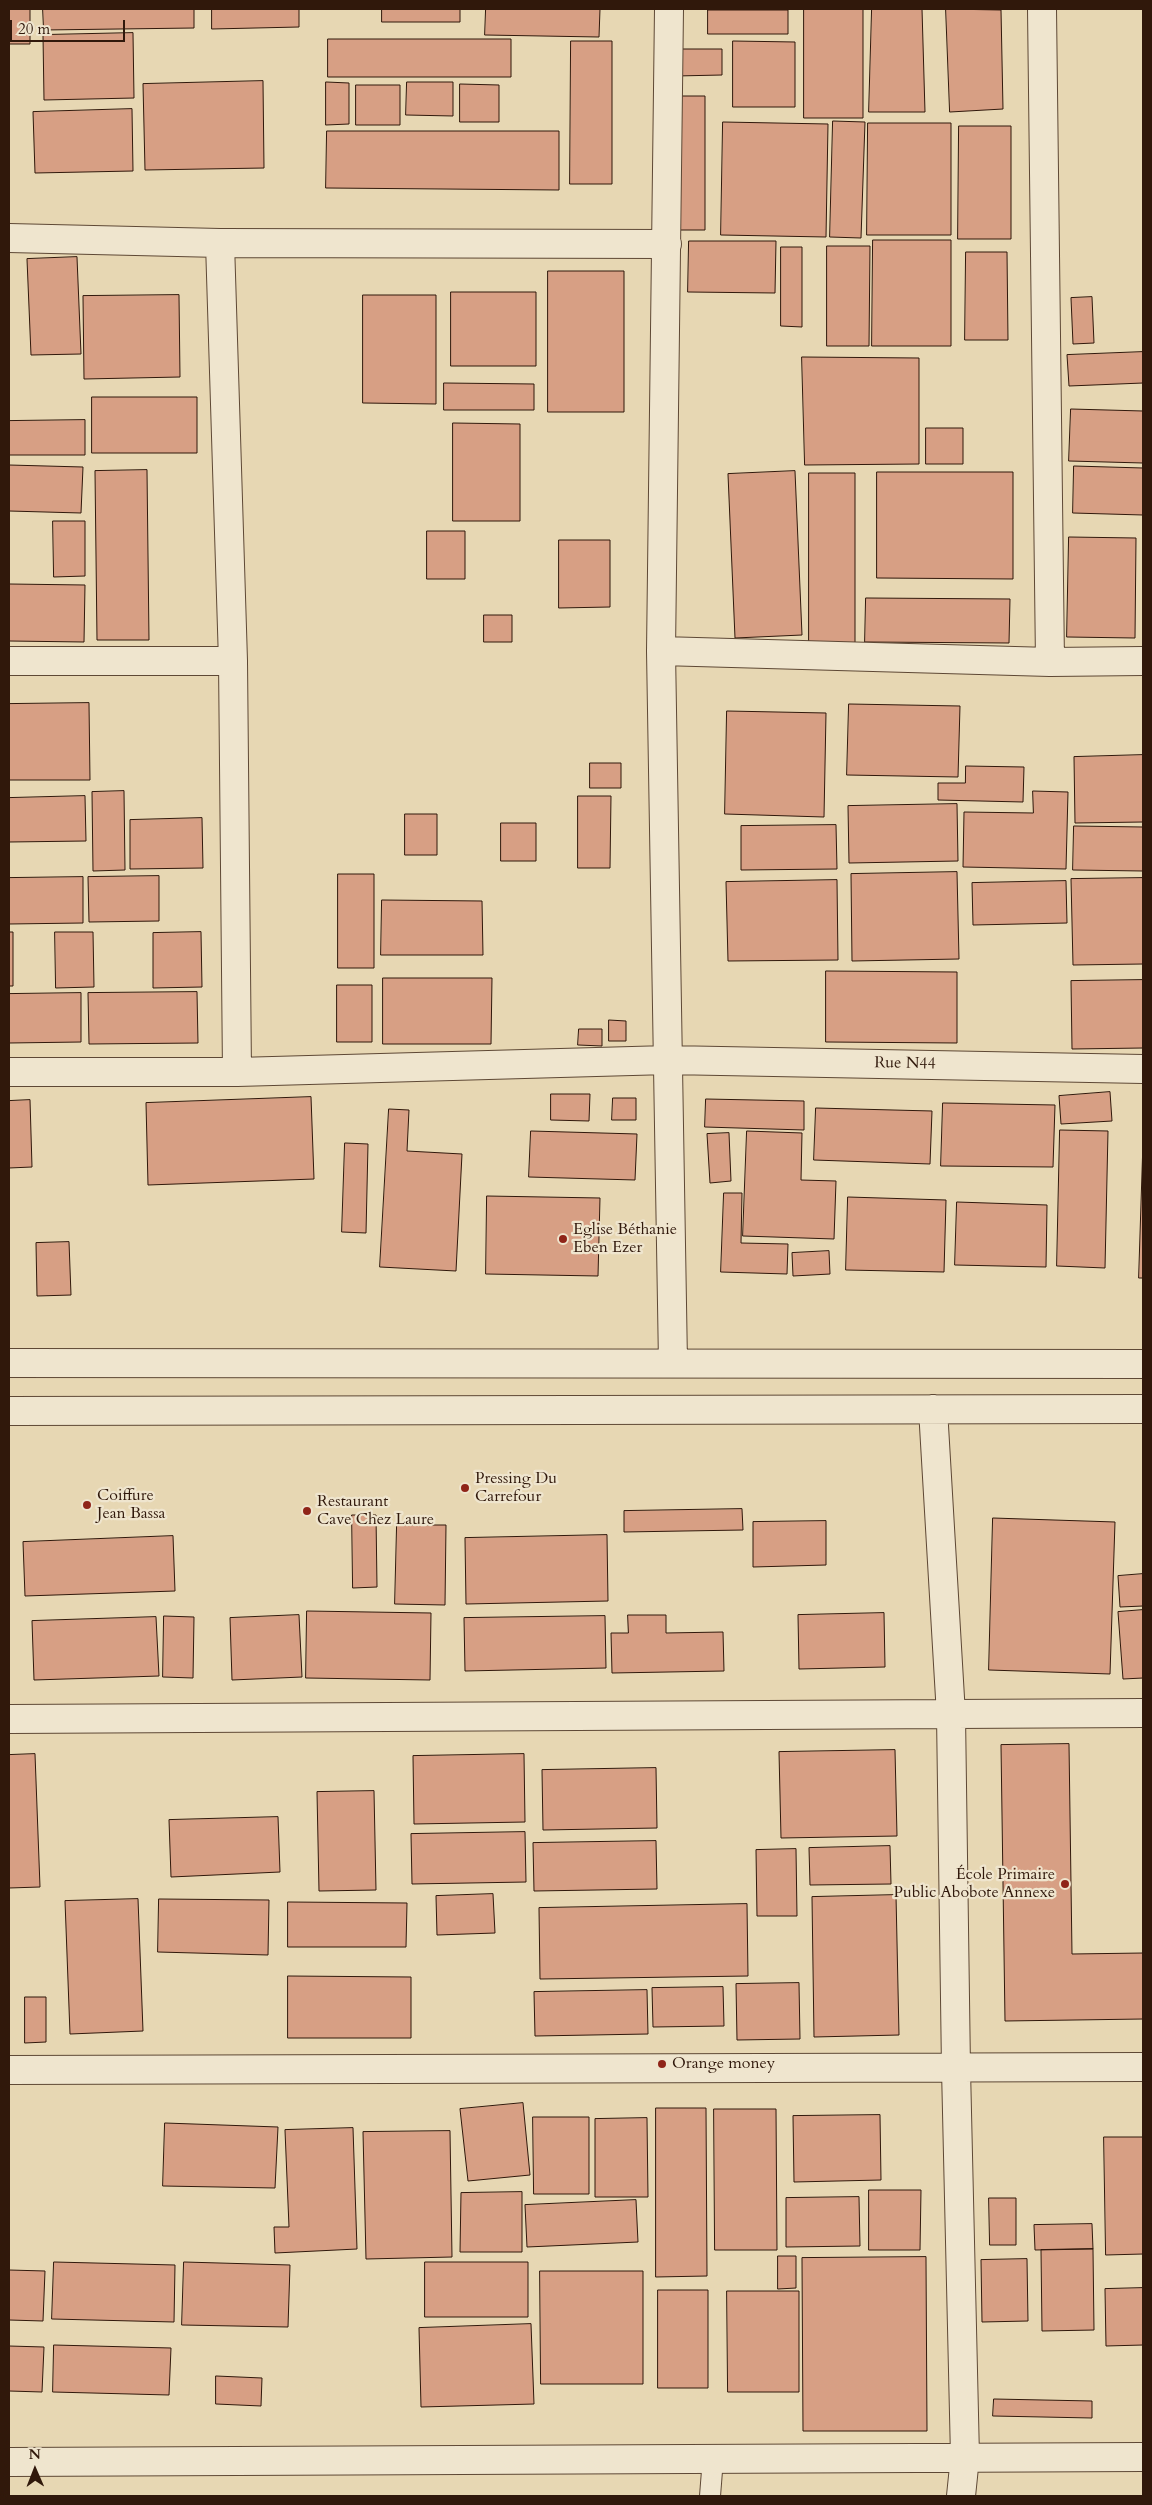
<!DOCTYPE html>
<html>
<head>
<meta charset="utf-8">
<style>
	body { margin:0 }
	#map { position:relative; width:1152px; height:2505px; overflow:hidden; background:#e7d7b3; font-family:Cardo,serif }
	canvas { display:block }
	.frame { position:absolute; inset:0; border:10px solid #30180b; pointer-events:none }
	.north { position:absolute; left:10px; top:2445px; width:50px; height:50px; -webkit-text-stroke:4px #efe5ce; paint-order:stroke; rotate:359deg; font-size:14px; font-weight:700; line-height:20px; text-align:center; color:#30180b }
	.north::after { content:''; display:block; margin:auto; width:18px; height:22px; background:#30180b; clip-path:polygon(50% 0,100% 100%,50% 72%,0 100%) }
	.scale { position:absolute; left:10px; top:20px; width:115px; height:22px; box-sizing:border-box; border:2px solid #30180b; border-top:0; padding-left:6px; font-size:15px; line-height:18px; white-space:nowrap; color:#30180b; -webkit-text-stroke:4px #efe5ce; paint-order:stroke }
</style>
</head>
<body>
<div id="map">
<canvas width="1152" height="2505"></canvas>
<div class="frame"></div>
<div class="north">N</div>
<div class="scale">20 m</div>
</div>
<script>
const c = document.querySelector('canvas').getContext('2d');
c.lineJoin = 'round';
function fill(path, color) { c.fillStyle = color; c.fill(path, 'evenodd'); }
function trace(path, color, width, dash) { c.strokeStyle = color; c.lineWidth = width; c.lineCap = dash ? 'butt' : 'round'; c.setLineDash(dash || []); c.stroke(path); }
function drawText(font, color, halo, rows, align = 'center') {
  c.font = font + ' Cardo,serif'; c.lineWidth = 4.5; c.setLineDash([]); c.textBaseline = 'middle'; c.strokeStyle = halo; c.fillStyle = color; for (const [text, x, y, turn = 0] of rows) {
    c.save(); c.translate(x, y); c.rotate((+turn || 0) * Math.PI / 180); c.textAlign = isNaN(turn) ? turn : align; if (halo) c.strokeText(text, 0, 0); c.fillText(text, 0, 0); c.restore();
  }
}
const building = new Path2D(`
	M 9,9 L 30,9 L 30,44 L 9,44 Z
	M 43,9 L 194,9 L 194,28 L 44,30 Z
	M 212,9 L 299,9 L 299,27 L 212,29 Z
	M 382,9 L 460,9 L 460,22 L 382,22 Z
	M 486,9 L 600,9 L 599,37 L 485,35 Z
	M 804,9 L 863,9 L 863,118 L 804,118 Z
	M 872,9 L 922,9 L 925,112 L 869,112 Z
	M 946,9 L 1001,10 L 1003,109 L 950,112 Z
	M 708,10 L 788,10 L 788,34 L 708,34 Z
	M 133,33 L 134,98 L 44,100 L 43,35 Z
	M 328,39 L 511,39 L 511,77 L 328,77 Z
	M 571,41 L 612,41 L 612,184 L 570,184 Z
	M 733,41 L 795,42 L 795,107 L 733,107 Z
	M 676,49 L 722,49 L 722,75 L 676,76 Z
	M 263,81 L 264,168 L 145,170 L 143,84 Z
	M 326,82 L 349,83 L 349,124 L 326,125 Z
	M 407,82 L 453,82 L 453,116 L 406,115 Z
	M 460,84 L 499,85 L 499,122 L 460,122 Z
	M 356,85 L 400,85 L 400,125 L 356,125 Z
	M 676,96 L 705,96 L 705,230 L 676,230 Z
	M 132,109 L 133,171 L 35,173 L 33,112 Z
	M 833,121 L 865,122 L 861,238 L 830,237 Z
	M 723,122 L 828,124 L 826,237 L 721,235 Z
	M 868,123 L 951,123 L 951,235 L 867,235 Z
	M 959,126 L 1011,126 L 1011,239 L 958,239 Z
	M 327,131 L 559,131 L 559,190 L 326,188 Z
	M 873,240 L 951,240 L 951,346 L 872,346 Z
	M 689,241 L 776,241 L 775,293 L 688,292 Z
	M 827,246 L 870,246 L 869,346 L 827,346 Z
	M 781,247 L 802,247 L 802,327 L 781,326 Z
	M 966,252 L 1007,252 L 1008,340 L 965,340 Z
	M 77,257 L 81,354 L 31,355 L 27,259 Z
	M 548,271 L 624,271 L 624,412 L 548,412 Z
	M 451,292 L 536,292 L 536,366 L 451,366 Z
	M 179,295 L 180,377 L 84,379 L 83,296 Z
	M 363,295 L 436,295 L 436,404 L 363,403 Z
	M 1092,297 L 1094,343 L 1073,344 L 1071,298 Z
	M 1143,352 L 1143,383 L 1069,386 L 1067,355 Z
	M 802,357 L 919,358 L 919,464 L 805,465 Z
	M 444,383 L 534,384 L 534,410 L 444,410 Z
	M 92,397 L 197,397 L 197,453 L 92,453 Z
	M 1071,409 L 1143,411 L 1143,463 L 1069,461 Z
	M 85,420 L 85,455 L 9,455 L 9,421 Z
	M 453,423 L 520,424 L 520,521 L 453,521 Z
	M 926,428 L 963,428 L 963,464 L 926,464 Z
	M 9,465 L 83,467 L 81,513 L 9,511 Z
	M 1074,466 L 1143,468 L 1143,515 L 1073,513 Z
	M 147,470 L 149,640 L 97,640 L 95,471 Z
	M 795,471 L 802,635 L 735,638 L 728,474 Z
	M 877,472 L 1013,472 L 1013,579 L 877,578 Z
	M 809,473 L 855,473 L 855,646 L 809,645 Z
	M 53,521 L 85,521 L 85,576 L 54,577 Z
	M 427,531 L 465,531 L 465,579 L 427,579 Z
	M 1069,537 L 1136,538 L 1135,638 L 1067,637 Z
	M 559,540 L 610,540 L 610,607 L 559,608 Z
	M 9,584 L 85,585 L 84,642 L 9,641 Z
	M 866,598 L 1010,599 L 1009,643 L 865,642 Z
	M 484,615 L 512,615 L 512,642 L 484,642 Z
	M 89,703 L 90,780 L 9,780 L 9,704 Z
	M 849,704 L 960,706 L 958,777 L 847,775 Z
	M 727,711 L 826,713 L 824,817 L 725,814 Z
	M 1143,755 L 1143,822 L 1075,823 L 1074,757 Z
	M 590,763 L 621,763 L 621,788 L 590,788 Z
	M 966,766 L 1024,767 L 1023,802 L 938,800 L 938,783 L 965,783 Z
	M 124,791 L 125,870 L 93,871 L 92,792 Z
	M 1033,791 L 1068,792 L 1066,869 L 963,867 L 964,812 L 1033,813 Z
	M 85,796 L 86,841 L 9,842 L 9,798 Z
	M 578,796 L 611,796 L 610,868 L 578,868 Z
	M 957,804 L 958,861 L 849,863 L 848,806 Z
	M 405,814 L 437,814 L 437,855 L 405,855 Z
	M 202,818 L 203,868 L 130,869 L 130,820 Z
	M 501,823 L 536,823 L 536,861 L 501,861 Z
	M 836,825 L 837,869 L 741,870 L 741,826 Z
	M 1074,826 L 1143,827 L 1143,871 L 1073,870 Z
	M 957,872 L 959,959 L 852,961 L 851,874 Z
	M 338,874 L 374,874 L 374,968 L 338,968 Z
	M 159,876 L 159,921 L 89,922 L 88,877 Z
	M 83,877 L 83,923 L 9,924 L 9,878 Z
	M 1143,878 L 1143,964 L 1073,965 L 1071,879 Z
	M 837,880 L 838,960 L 728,961 L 726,882 Z
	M 1066,881 L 1067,923 L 973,925 L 972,883 Z
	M 382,900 L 482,901 L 483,955 L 381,955 Z
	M 9,932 L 13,932 L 13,986 L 9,986 Z
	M 55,932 L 93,932 L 94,987 L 56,988 Z
	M 201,932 L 202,987 L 153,988 L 153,933 Z
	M 826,971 L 957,972 L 957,1043 L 826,1042 Z
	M 383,978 L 492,978 L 491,1044 L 383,1044 Z
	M 1143,980 L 1143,1048 L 1072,1049 L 1071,981 Z
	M 337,985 L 372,985 L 372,1042 L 337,1042 Z
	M 197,992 L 198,1043 L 89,1044 L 88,993 Z
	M 81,993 L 81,1042 L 9,1043 L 9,994 Z
	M 609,1020 L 626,1021 L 626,1041 L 609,1041 Z
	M 579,1029 L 602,1029 L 602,1046 L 578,1045 Z
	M 1110,1092 L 1112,1121 L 1061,1124 L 1059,1096 Z
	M 551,1094 L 590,1094 L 589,1121 L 551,1120 Z
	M 311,1097 L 314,1179 L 148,1185 L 146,1103 Z
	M 613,1098 L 636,1098 L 636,1120 L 612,1120 Z
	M 706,1099 L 804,1101 L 804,1130 L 705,1127 Z
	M 30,1100 L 32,1167 L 9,1168 L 9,1101 Z
	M 943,1103 L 1055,1105 L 1053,1167 L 941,1166 Z
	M 816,1108 L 932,1111 L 930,1164 L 814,1160 Z
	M 389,1109 L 409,1110 L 407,1151 L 462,1154 L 456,1271 L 380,1267 Z
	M 1060,1130 L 1108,1131 L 1105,1268 L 1057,1266 Z
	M 531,1131 L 637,1134 L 635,1180 L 529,1177 Z
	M 747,1131 L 802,1133 L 801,1180 L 836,1181 L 834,1239 L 743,1236 Z
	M 729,1133 L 731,1181 L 710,1183 L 707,1134 Z
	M 1143,1142 L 1143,1278 L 1139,1278 Z
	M 345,1143 L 368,1144 L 366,1233 L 342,1232 Z
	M 724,1193 L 742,1193 L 741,1243 L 788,1244 L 787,1274 L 721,1272 Z
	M 487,1196 L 600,1198 L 598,1276 L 486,1274 Z
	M 848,1197 L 946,1200 L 944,1272 L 846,1270 Z
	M 957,1202 L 1047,1205 L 1046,1267 L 955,1265 Z
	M 69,1242 L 71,1295 L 37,1296 L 36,1243 Z
	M 829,1251 L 830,1274 L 793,1276 L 792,1253 Z
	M 742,1509 L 743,1530 L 624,1532 L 624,1511 Z
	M 352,1515 L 376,1515 L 377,1587 L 353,1588 Z
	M 993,1518 L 1115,1522 L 1110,1674 L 989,1670 Z
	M 826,1521 L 826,1565 L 753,1567 L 753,1522 Z
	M 397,1525 L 446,1525 L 445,1605 L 395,1604 Z
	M 607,1535 L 608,1601 L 466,1604 L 465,1538 Z
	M 173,1536 L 175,1591 L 25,1596 L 23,1542 Z
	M 1143,1574 L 1143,1606 L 1120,1607 L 1118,1576 Z
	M 1143,1610 L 1143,1678 L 1123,1679 L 1118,1612 Z
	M 307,1611 L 431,1613 L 430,1680 L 306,1678 Z
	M 884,1613 L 885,1667 L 799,1669 L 798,1615 Z
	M 299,1615 L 302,1677 L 232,1680 L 230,1618 Z
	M 628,1615 L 666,1615 L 666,1633 L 723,1632 L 724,1671 L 612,1673 L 611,1633 L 628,1633 Z
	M 164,1616 L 194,1617 L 193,1678 L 163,1677 Z
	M 605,1616 L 606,1668 L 465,1671 L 464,1618 Z
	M 156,1617 L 159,1676 L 34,1680 L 32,1621 Z
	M 1069,1744 L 1072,1954 L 1143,1953 L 1143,2019 L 1005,2021 L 1001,1745 Z
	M 895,1750 L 897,1836 L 781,1838 L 779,1752 Z
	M 35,1754 L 40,1887 L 9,1888 L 9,1755 Z
	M 524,1754 L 525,1822 L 414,1824 L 413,1756 Z
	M 656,1768 L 657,1828 L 543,1830 L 542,1770 Z
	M 374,1791 L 376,1890 L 319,1891 L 317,1792 Z
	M 278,1817 L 280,1872 L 171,1877 L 169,1820 Z
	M 525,1832 L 526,1882 L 412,1884 L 411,1834 Z
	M 656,1841 L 657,1889 L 534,1891 L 533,1843 Z
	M 890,1846 L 891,1884 L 810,1885 L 809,1848 Z
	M 796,1849 L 797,1916 L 757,1916 L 756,1850 Z
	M 493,1894 L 495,1933 L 437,1935 L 436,1896 Z
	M 896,1895 L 899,2035 L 814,2037 L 812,1897 Z
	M 138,1899 L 143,2031 L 70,2034 L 65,1901 Z
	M 159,1899 L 269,1900 L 268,1955 L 158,1952 Z
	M 288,1902 L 407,1903 L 406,1947 L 288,1947 Z
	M 747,1904 L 748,1976 L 540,1979 L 539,1908 Z
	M 288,1976 L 411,1977 L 411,2038 L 288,2038 Z
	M 799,1983 L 800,2039 L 737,2040 L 736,1984 Z
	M 723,1987 L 724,2026 L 653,2027 L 652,1988 Z
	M 647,1990 L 648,2034 L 535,2036 L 534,1992 Z
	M 25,1997 L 46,1997 L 46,2042 L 25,2043 Z
	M 523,2103 L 530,2175 L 468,2181 L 460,2109 Z
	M 656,2108 L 706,2108 L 707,2276 L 656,2277 Z
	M 714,2109 L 776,2109 L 777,2250 L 715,2250 Z
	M 880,2115 L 881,2180 L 794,2182 L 793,2116 Z
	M 533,2117 L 589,2117 L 589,2194 L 534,2194 Z
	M 647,2118 L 648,2197 L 595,2197 L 595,2119 Z
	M 165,2123 L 278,2127 L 275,2188 L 163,2186 Z
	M 353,2128 L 357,2249 L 275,2253 L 274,2227 L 289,2227 L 285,2130 Z
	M 450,2131 L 452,2257 L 366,2259 L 363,2132 Z
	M 1104,2137 L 1143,2137 L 1143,2254 L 1106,2255 Z
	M 869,2190 L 921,2190 L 920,2250 L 869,2250 Z
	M 522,2192 L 522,2252 L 460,2252 L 461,2193 Z
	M 859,2197 L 860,2246 L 786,2247 L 786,2198 Z
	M 989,2198 L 1016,2198 L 1016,2245 L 990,2245 Z
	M 636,2200 L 638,2242 L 527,2247 L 525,2205 Z
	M 1092,2224 L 1093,2249 L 1035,2250 L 1034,2225 Z
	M 1093,2249 L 1094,2330 L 1042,2331 L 1041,2250 Z
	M 778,2256 L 796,2256 L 796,2288 L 778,2289 Z
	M 926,2257 L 927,2431 L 803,2431 L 802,2258 Z
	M 1027,2259 L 1028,2321 L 982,2322 L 981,2260 Z
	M 54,2262 L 175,2265 L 174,2322 L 52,2319 Z
	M 184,2262 L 290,2265 L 288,2327 L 182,2325 Z
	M 425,2262 L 528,2262 L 528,2317 L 425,2317 Z
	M 9,2270 L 45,2271 L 43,2321 L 9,2320 Z
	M 540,2271 L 643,2271 L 643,2384 L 541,2384 Z
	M 1143,2288 L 1143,2345 L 1106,2346 L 1105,2289 Z
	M 658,2290 L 708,2290 L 708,2388 L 658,2388 Z
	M 727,2291 L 799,2291 L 799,2392 L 728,2392 Z
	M 531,2324 L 534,2404 L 421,2407 L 419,2328 Z
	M 54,2345 L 171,2348 L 169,2395 L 53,2392 Z
	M 9,2346 L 44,2347 L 42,2392 L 9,2391 Z
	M 216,2376 L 262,2378 L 261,2406 L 216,2404 Z
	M 994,2399 L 1092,2401 L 1092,2418 L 993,2416 Z`);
fill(building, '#d79f84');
trace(building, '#30180b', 1);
const lane = new Path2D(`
	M 710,2496 L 713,2458`);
const street = new Path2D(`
	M 669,9 L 661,651 L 673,1363
	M 1042,9 L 1050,662
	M 9,238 L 220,243 L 667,244
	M 220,243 L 233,661 L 237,1072
	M 661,651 L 1050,662 L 1143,661
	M 9,661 L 233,661
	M 9,1072 L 237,1072 L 668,1060 L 1143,1069
	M 9,1363 L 1143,1364
	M 933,1409 L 951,1715 L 956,2069 L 965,2457 L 961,2496
	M 9,1411 L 1143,1409
	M 9,1719 L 1143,1713
	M 9,2070 L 1143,2067
	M 9,2462 L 1143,2457`);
trace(lane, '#5e4835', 22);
trace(street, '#5e4835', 30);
trace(lane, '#efe5ce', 20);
trace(street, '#efe5ce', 28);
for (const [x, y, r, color] of [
	[563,1239,5,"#8f2418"],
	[465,1488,5,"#8f2418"],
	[87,1505,5,"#8f2418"],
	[307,1511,5,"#8f2418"],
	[1065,1884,5,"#8f2418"],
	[662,2064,5,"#8f2418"]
]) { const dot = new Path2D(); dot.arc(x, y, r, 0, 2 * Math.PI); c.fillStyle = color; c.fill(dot); trace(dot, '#efe5ce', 2); }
drawText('16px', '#30180b', '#efe5ce', [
	["Rue N44",905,1064,1]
]);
drawText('16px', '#30180b', '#efe5ce', [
	["Eglise Béthanie",573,1230],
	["Eben Ezer",573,1248],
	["Pressing Du",475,1479],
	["Carrefour",475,1497],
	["Coiffure",97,1496],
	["Jean Bassa",97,1514],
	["Restaurant",317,1502],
	["Cave Chez Laure",317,1520],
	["École Primaire",1055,1875,"right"],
	["Public Abobote Annexe",1055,1893,"right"],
	["Orange money",672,2064]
], 'left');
</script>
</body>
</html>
